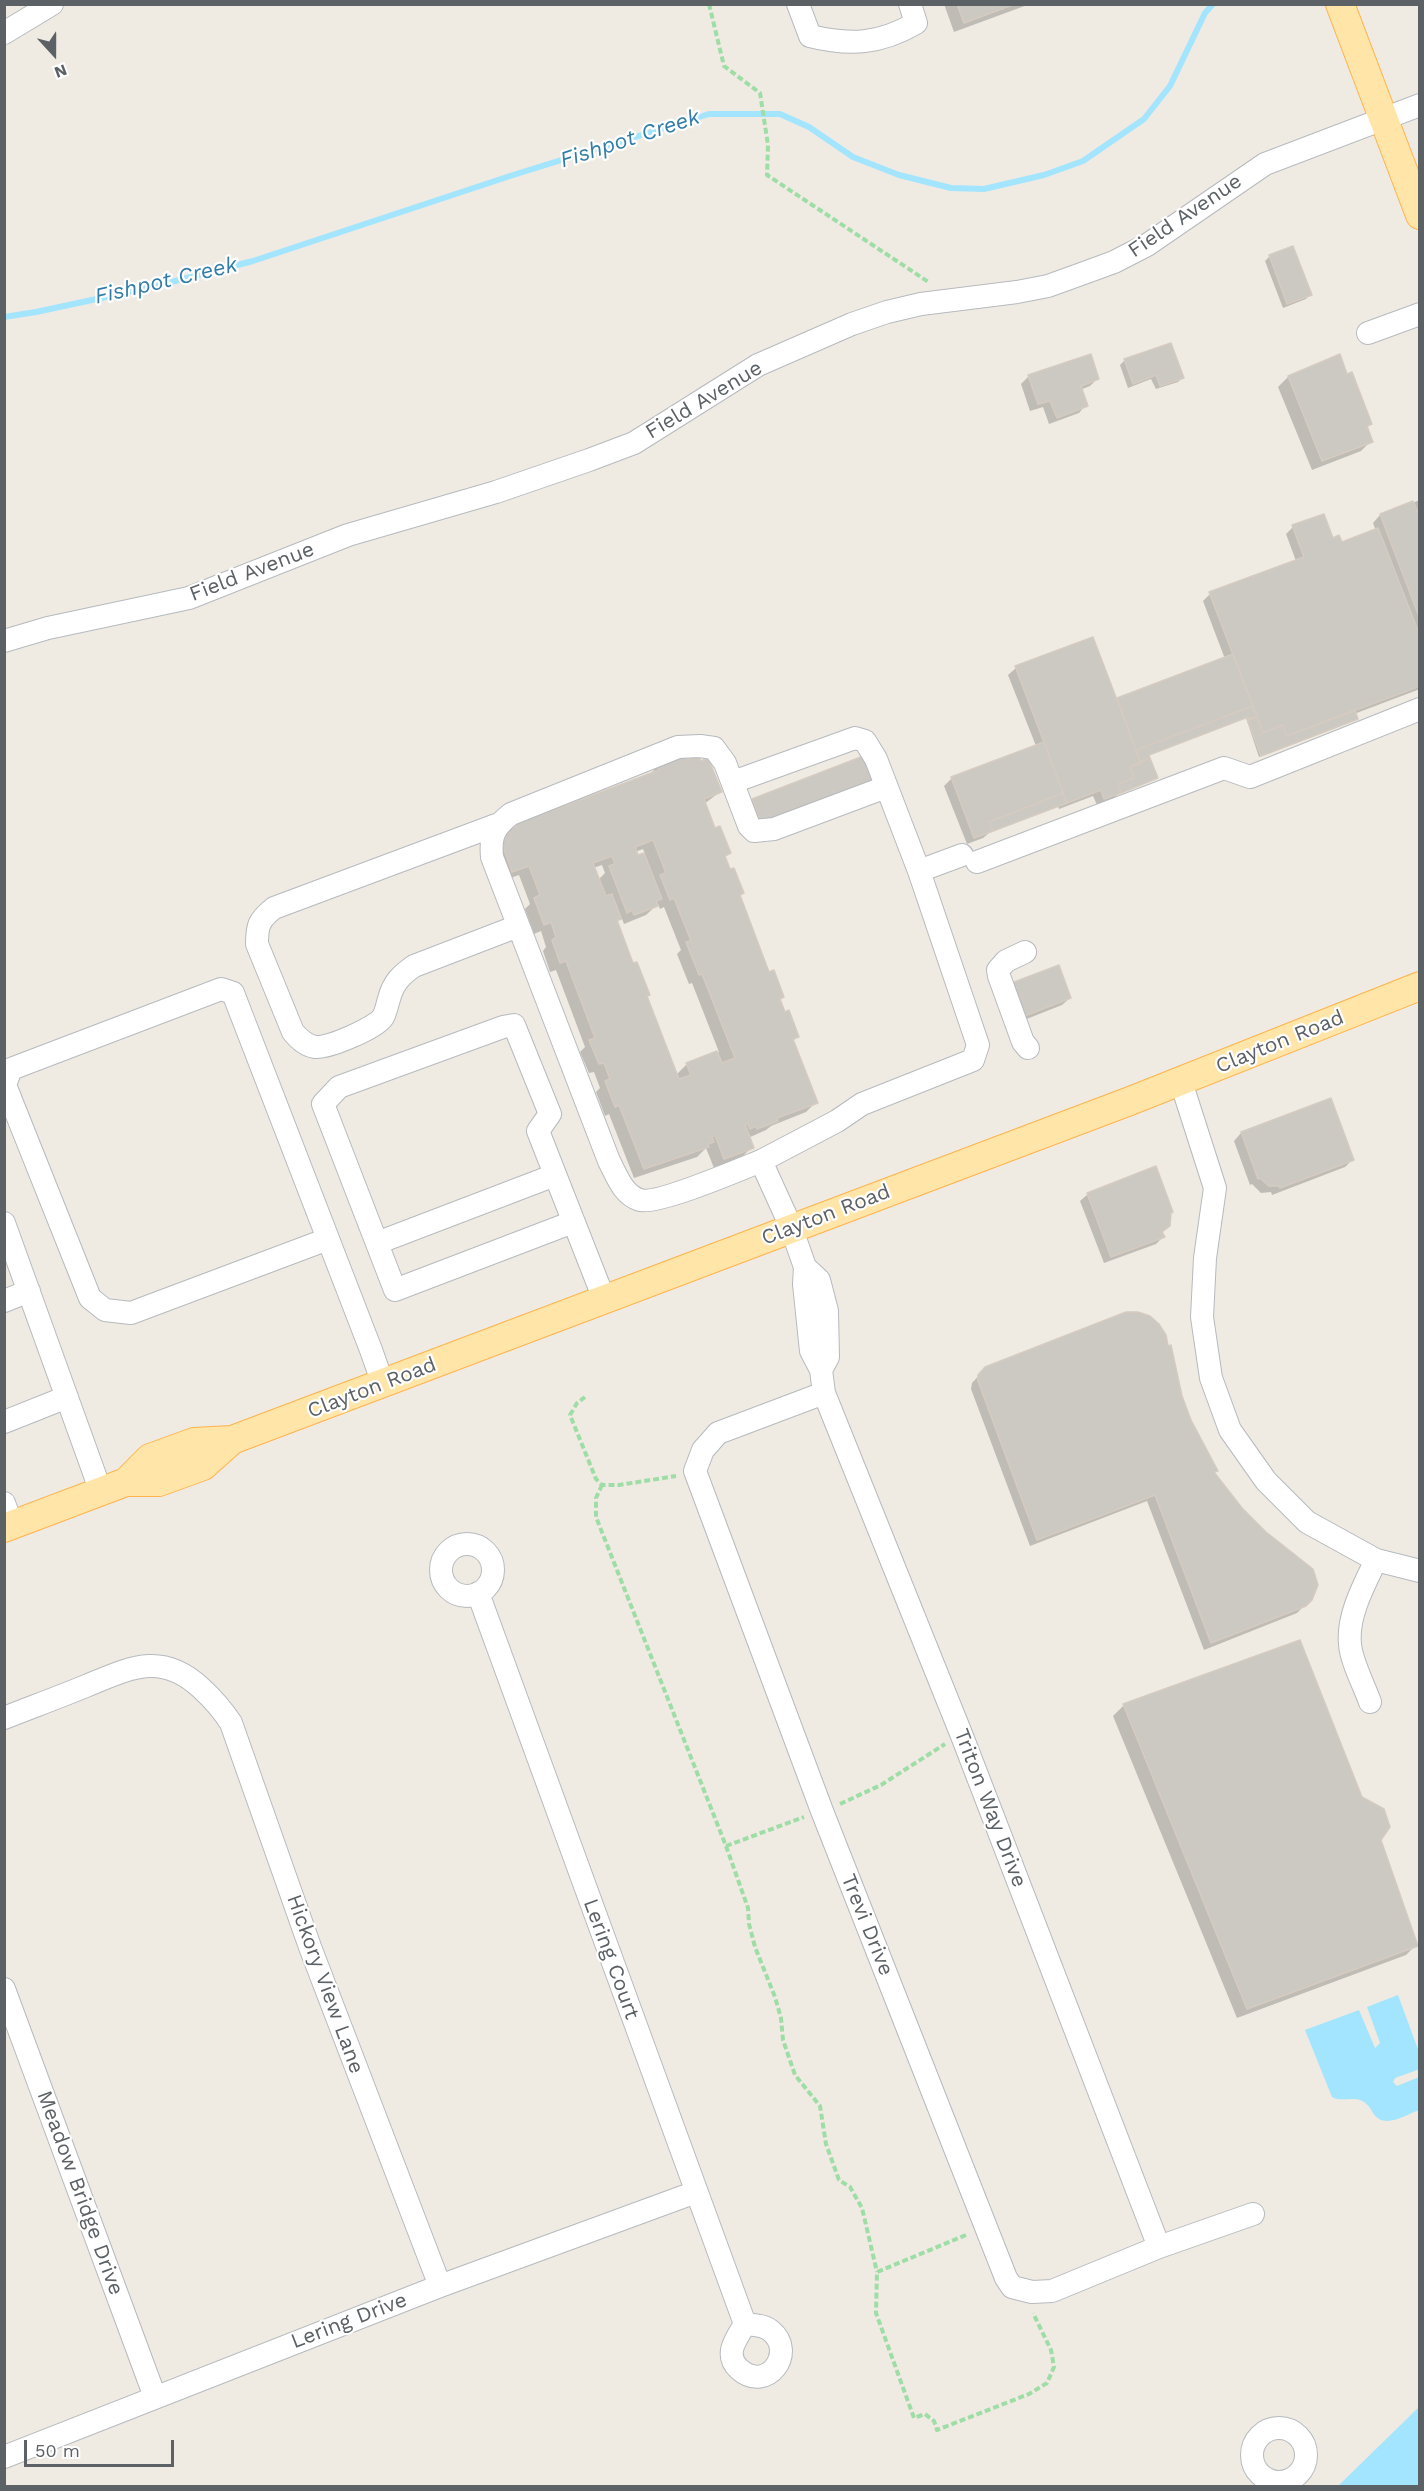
<!DOCTYPE html>
<html>
<head>
<meta charset="utf-8">
<style>
	body { margin:0 }
	#map { position:relative; width:1424px; height:2491px; overflow:hidden; background:#efebe3; font-family:"Work Sans",sans-serif }
	canvas { display:block }
	.frame { position:absolute; inset:0; border:6px solid #5b6165; pointer-events:none }
	.north { position:absolute; left:24px; top:24px; width:60px; height:60px; -webkit-text-stroke:4px #fff; paint-order:stroke; rotate:159deg; font-size:16px; font-weight:700; line-height:24px; text-align:center; color:#5b6165 }
	.north::after { content:''; display:block; margin:auto; width:21px; height:27px; background:#5b6165; clip-path:polygon(50% 0,100% 100%,50% 72%,0 100%) }
	.scale { position:absolute; left:24px; top:2440px; width:150px; height:27px; box-sizing:border-box; border:3px solid #5b6165; border-top:0; padding-left:8px; font-size:18px; line-height:21px; white-space:nowrap; color:#5b6165; -webkit-text-stroke:4px #fff; paint-order:stroke }
</style>
</head>
<body>
<div id="map">
<canvas width="1424" height="2491"></canvas>
<div class="frame"></div>
<div class="north">N</div>
<div class="scale">50 m</div>
</div>
<script>
const c = document.querySelector('canvas').getContext('2d');
c.lineJoin = 'round';
function fill(path, color) { c.fillStyle = color; c.fill(path, 'evenodd'); }
function trace(path, color, width, dash) { c.strokeStyle = color; c.lineWidth = width; c.lineCap = dash ? 'butt' : 'round'; c.setLineDash(dash || []); c.stroke(path); }
function drawText(font, color, halo, rows, align = 'center') {
  c.font = font + ' "Work Sans",sans-serif'; c.lineWidth = 4.5; c.setLineDash([]); c.textBaseline = 'middle'; c.strokeStyle = halo; c.fillStyle = color; for (const [text, x, y, turn = 0] of rows) {
    c.save(); c.translate(x, y); c.rotate((+turn || 0) * Math.PI / 180); c.textAlign = isNaN(turn) ? turn : align; if (halo) c.strokeText(text, 0, 0); c.fillText(text, 0, 0); c.restore();
  }
}
fill(new Path2D(`
	M 1398,1995 L 1419,2052 L 1420,2069 L 1395,2078 L 1393,2082 L 1397,2086 L 1419,2077 L 1419,2110 C 1405,2115 1384,2130 1373,2113 C 1370,2107 1366,2102 1360,2100 C 1351,2097 1341,2102 1332,2097 L 1305,2030 L 1359,2010 L 1375,2048 L 1380,2043 L 1367,2007 Z
	M 1419,2407 L 1419,2486 L 1338,2486 Z`), '#a3e4ff');
fill(new Path2D(`
	M 944,4 L 1030,4 L 954,32 Z
	M 1292,248 L 1310,294 L 1306,299 L 1283,308 L 1265,261 L 1269,257 Z
	M 1339,356 L 1371,424 L 1366,428 L 1371,441 L 1361,451 L 1312,470 L 1278,387 L 1288,377 Z
	M 1125,360 L 1183,377 L 1178,382 L 1156,389 L 1151,379 L 1128,388 L 1120,365 Z
	M 1029,376 L 1097,379 L 1090,386 L 1080,390 L 1086,405 L 1079,413 L 1049,424 L 1043,407 L 1030,411 L 1021,384 Z
	M 1420,500 L 1420,689 L 1354,714 L 1356,719 L 1354,721 L 1259,757 L 1246,718 L 1147,756 L 1157,778 L 1118,794 L 1112,800 L 1097,805 L 1093,796 L 1059,809 L 1058,806 L 989,833 L 983,838 L 967,844 L 944,786 L 952,778 L 1036,746 L 1008,675 L 1016,668 L 1116,700 L 1225,659 L 1203,601 L 1210,594 L 1296,561 L 1286,534 L 1293,527 L 1341,544 L 1376,531 L 1373,523 L 1380,515 Z
	M 865,757 L 755,832 L 746,808 L 753,800 Z
	M 686,762 L 720,792 L 704,804 L 715,830 L 729,853 L 724,858 L 742,893 L 739,897 L 785,1014 L 798,1036 L 793,1041 L 816,1102 L 806,1112 L 771,1126 L 766,1130 L 748,1138 L 752,1147 L 742,1157 L 714,1168 L 706,1148 L 697,1157 L 634,1178 L 609,1114 L 605,1116 L 596,1092 L 600,1088 L 594,1072 L 589,1073 L 580,1052 L 585,1047 L 556,970 L 550,972 L 543,951 L 546,947 L 541,931 L 534,934 L 525,909 L 530,904 L 519,875 L 502,881 L 490,850 L 515,823 L 542,816 L 648,776 L 658,766 ZM 643,849 L 645,854 L 637,857 L 635,852 ZM 602,865 L 605,873 L 598,880 L 593,868 ZM 658,904 L 660,909 L 664,907 L 681,950 L 677,954 L 689,984 L 692,983 L 719,1052 L 687,1064 L 676,1075 L 616,922 L 622,919 L 624,924 L 646,915 Z
	M 1058,967 L 1070,998 L 1062,1005 L 1014,1024 Z
	M 1331,1100 L 1352,1160 L 1345,1167 L 1272,1195 L 1271,1192 L 1261,1193 L 1252,1184 L 1250,1185 L 1234,1141 L 1241,1133 Z
	M 1088,1194 L 1170,1214 L 1169,1225 L 1161,1233 L 1163,1237 L 1156,1244 L 1104,1263 L 1080,1201 Z
	M 986,1368 L 1181,1396 L 1189,1421 L 1216,1471 L 1213,1473 L 1311,1599 L 1297,1613 L 1204,1650 L 1147,1501 L 1030,1546 L 971,1389 L 972,1383 Z
	M 1299,1642 L 1379,1840 L 1416,1945 L 1406,1955 L 1237,2018 L 1113,1716 L 1123,1706 Z`), '#0003');
trace(new Path2D(`
	M 4,317 L 36,312 L 148,288 L 253,261 L 510,176 L 709,114 L 780,114 L 809,127 L 853,157 L 899,175 L 951,188 L 984,189 L 1044,175 L 1083,161 L 1144,119 L 1170,86 L 1205,13 L 1213,4`), '#a3e4ff', 6);
const building = new Path2D(`
	M 957,4 L 1015,4 L 964,23 Z
	M 1293,246 L 1312,295 L 1287,304 L 1269,255 Z
	M 1171,343 L 1184,378 L 1160,386 L 1156,375 L 1133,384 L 1124,359 Z
	M 1091,354 L 1099,379 L 1081,386 L 1088,406 L 1057,418 L 1050,401 L 1038,404 L 1028,375 Z
	M 1340,354 L 1347,374 L 1352,372 L 1372,424 L 1367,426 L 1373,442 L 1322,461 L 1288,376 Z
	M 1413,501 L 1420,517 L 1420,619 L 1380,514 Z
	M 1324,514 L 1333,538 L 1339,535 L 1342,542 L 1378,528 L 1420,636 L 1420,686 L 1287,736 L 1283,725 L 1263,733 L 1209,592 L 1304,557 L 1292,525 Z
	M 1093,637 L 1141,763 L 1130,767 L 1134,778 L 1118,784 L 1121,793 L 1104,799 L 1101,790 L 1067,803 L 1015,666 Z
	M 1233,654 L 1253,706 L 1136,750 L 1117,698 Z
	M 1253,706 L 1257,717 L 1249,720 L 1248,717 L 1149,755 L 1150,758 L 1140,762 L 1136,750 Z
	M 1355,710 L 1358,719 L 1261,756 L 1247,719 L 1257,717 L 1263,733 L 1283,725 L 1287,736 Z
	M 1044,742 L 1063,793 L 989,822 L 993,831 L 974,838 L 951,777 Z
	M 685,754 L 687,760 L 698,755 L 701,761 L 708,758 L 722,792 L 704,799 L 715,828 L 720,826 L 731,853 L 725,856 L 730,869 L 734,868 L 744,893 L 740,895 L 769,972 L 774,970 L 784,997 L 780,999 L 785,1012 L 789,1010 L 799,1037 L 793,1039 L 818,1103 L 777,1118 L 778,1121 L 757,1129 L 756,1126 L 750,1129 L 747,1123 L 745,1124 L 754,1148 L 724,1159 L 715,1135 L 712,1137 L 714,1142 L 708,1144 L 709,1147 L 644,1169 L 619,1105 L 615,1107 L 605,1081 L 610,1079 L 604,1063 L 599,1064 L 589,1040 L 595,1038 L 566,961 L 560,963 L 552,940 L 556,937 L 551,922 L 544,925 L 534,898 L 540,895 L 529,866 L 512,872 L 500,838 L 507,835 L 505,830 L 516,826 L 514,822 L 542,811 L 543,814 L 659,770 L 657,765 ZM 653,840 L 666,873 L 660,875 L 670,900 L 674,898 L 691,941 L 686,942 L 699,975 L 702,974 L 735,1058 L 722,1063 L 717,1051 L 686,1063 L 691,1075 L 679,1079 L 647,996 L 650,995 L 637,962 L 633,963 L 617,920 L 621,918 L 612,894 L 606,896 L 593,863 L 612,856 L 615,864 L 609,866 L 627,913 L 632,910 L 634,915 L 658,906 L 656,901 L 662,899 L 644,853 L 638,855 L 635,847 Z
	M 866,755 L 877,782 L 762,826 L 752,799 Z
	M 1150,758 L 1158,778 L 1121,793 L 1118,784 L 1134,778 L 1130,767 Z
	M 1063,793 L 1067,803 L 993,831 L 989,822 Z
	M 1059,965 L 1071,998 L 1022,1017 L 1009,984 Z
	M 1331,1098 L 1354,1160 L 1280,1188 L 1279,1186 L 1269,1186 L 1260,1178 L 1258,1179 L 1241,1132 Z
	M 1156,1166 L 1173,1212 L 1171,1213 L 1170,1226 L 1162,1232 L 1165,1237 L 1111,1257 L 1087,1193 Z
	M 1126,1312 L 1138,1312 L 1150,1316 L 1159,1324 L 1166,1335 L 1168,1346 L 1171,1345 L 1182,1396 L 1191,1420 L 1218,1471 L 1214,1472 L 1242,1508 L 1266,1532 L 1313,1569 L 1318,1585 L 1312,1600 L 1306,1606 L 1211,1643 L 1155,1495 L 1037,1540 L 978,1381 L 978,1375 L 985,1367 Z
	M 1300,1640 L 1362,1797 L 1384,1809 L 1390,1827 L 1381,1840 L 1418,1946 L 1247,2009 L 1123,1704 Z`);
fill(building, '#ccc8c2');
trace(building, '#d5cbc0', 1.5);
const minor = new Path2D(`
	M 798,4 L 810,36 C 850,46 880,44 916,23 L 910,4
	M 4,33 L 52,4
	M 1368,333 L 1420,314
	M 4,641 L 48,628 L 189,598 L 348,535 L 496,492 L 589,460 L 634,443 L 758,365 L 852,324 L 887,312 L 921,304 L 1017,292 L 1048,286 L 1084,273 L 1114,262 L 1147,245 L 1265,164 L 1420,105
	M 733,782 L 855,738 L 865,741 L 876,759 L 919,871 L 962,855
	M 886,787 L 774,829 L 754,831 L 749,826 L 725,763 L 714,748 L 700,746 L 678,747 L 511,814 C 494,827 490,836 492,857 L 609,1161 C 617,1176 623,1195 640,1200 C 657,1205 741,1169 761,1161 L 791,1227 L 805,1267 L 804,1284 L 811,1351 L 821,1370 L 824,1393 L 962,1736 L 1159,2247
	M 496,825 L 274,908 C 259,920 257,925 257,944 L 293,1032 C 299,1039 305,1045 315,1047 C 329,1048 376,1028 383,1017 C 386,1012 387,1005 389,999 C 393,983 401,975 414,966 L 518,926
	M 977,862 L 1224,768 L 1250,777 L 1420,709
	M 1025,952 L 1006,961 L 998,970 L 999,976 L 1023,1042 L 1028,1048
	M 1181,1082 L 1215,1188 L 1205,1258 L 1202,1317 L 1211,1378 L 1230,1430 L 1266,1481 L 1307,1522 L 1376,1560 L 1420,1571
	M 761,1161 L 837,1121 L 862,1104 L 973,1060 L 978,1045 L 919,871
	M 573,1222 L 395,1290 L 323,1104 L 339,1087 L 503,1027 L 514,1025 L 550,1114 L 538,1131 L 604,1299
	M 4,1223 L 101,1492
	M 328,1239 L 131,1313 L 105,1310 L 90,1298 L 5,1085 L 11,1069 L 221,989 L 233,993 L 371,1350 L 383,1384
	M 377,1243 L 555,1175
	M 805,1267 L 819,1280 L 827,1311 L 828,1357 L 821,1370
	M 4,1301 L 29,1291
	M 824,1393 L 718,1433 L 703,1450 L 695,1471 L 822,1811 L 1006,2278 L 1012,2287 L 1032,2292 L 1052,2291 L 1159,2247 L 1253,2214
	M 4,1422 L 67,1397
	M 4,1503 L 12,1525
	M441 1570a26 26 0 1 1 52 0a26 26 0 1 1-52 0Z
	M 478,1593 L 745,2324
	M 1370,1702 C 1364,1685 1351,1661 1350,1644 C 1347,1616 1364,1585 1376,1560
	M 4,1718 C 32,1707 59,1697 86,1686 C 130,1668 161,1651 201,1688 C 213,1699 222,1709 231,1723 L 310,1947 L 440,2286
	M 4,1989 L 155,2397
	M 745,2324 C 754,2325 764,2325 771,2331 C 797,2352 767,2394 739,2369 C 723,2354 737,2338 745,2324 Z
	M1252 2455a27 27 0 1 1 54 0a27 27 0 1 1-54 0Z
	M 4,2457 L 440,2286 L 696,2192`);
const major = new Path2D(`
	M 1340,4 L 1420,215
	M 126,1482 L 150,1458 L 194,1442 L 232,1440 L 1130,1101 L 1420,986
	M 4,1528 L 126,1482 L 159,1482 L 203,1466 L 232,1440`);
trace(minor, '#b6babe', 24);
trace(major, '#ffb34c', 30);
trace(new Path2D(`
	M 709,4 L 724,66 L 760,93 L 768,145 L 767,175 L 930,283
	M 585,1397 L 577,1403 L 570,1415 L 596,1479 L 602,1485 L 619,1485 L 676,1476
	M 602,1485 L 596,1498 L 596,1517 L 726,1846 L 804,1817
	M 840,1804 L 881,1785 L 945,1744
	M 726,1846 L 748,1908 L 749,1924 L 755,1947 L 775,1997 L 781,2018 L 783,2040 L 795,2075 L 820,2106 L 826,2144 L 839,2180 L 850,2187 L 862,2208 L 877,2272
	M 966,2235 L 877,2272 L 876,2313 L 914,2418 L 925,2414 L 934,2421 L 937,2430 L 1029,2394 L 1047,2383 L 1054,2367 L 1051,2350 L 1033,2313`), '#9edda6', 4, [6, 3]);
trace(minor, '#fff', 22);
trace(major, '#ffe5a8', 28);
drawText('21px', '#5b6165', '#fff', [
	["Field Avenue",1185,216,-34],
	["Field Avenue",704,400,-31],
	["Field Avenue",252,572,-21],
	["Clayton Road",1280,1042,-22],
	["Clayton Road",826,1215,-21],
	["Clayton Road",372,1388,-21],
	["Triton Way Drive",990,1808,69],
	["Trevi Drive",867,1925,68],
	["Lering Court",611,1959,70],
	["Hickory View Lane",325,1984,70],
	["Meadow Bridge Drive",80,2193,70],
	["Lering Drive",349,2321,-21]
]);
drawText('italic 22px', '#317ca9', '#fff', [
	["Fishpot Creek",630,139,-18],
	["Fishpot Creek",166,281,-13]
]);
</script>
</body>
</html>
